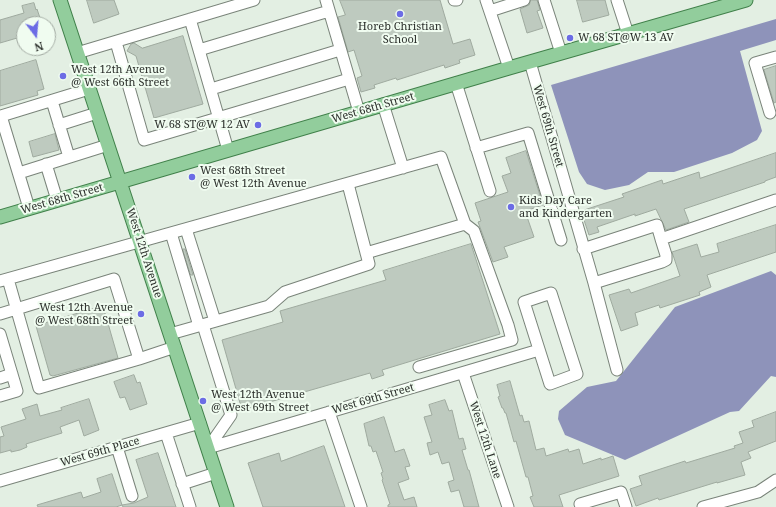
<!DOCTYPE html>
<html>
<head>
<meta charset="utf-8">
<style>
	body { margin:0 }
	#map { position:relative; width:776px; height:507px; overflow:hidden; background:#e3efe3; font-family:"Noto Serif",serif }
	canvas { display:block }
	.north { position:absolute; left:16px; top:16px; width:40px; height:40px; box-sizing:border-box; background:#f0fcf0; border:1px solid #a2aaa2; border-radius:50%; rotate:164deg; font-size:11px; font-weight:700; line-height:16px; text-align:center; color:#2c302c }
	.north::after { content:''; display:block; margin:auto; width:14px; height:18px; background:#6c6ce5; clip-path:polygon(50% 0,100% 100%,50% 72%,0 100%) }
</style>
</head>
<body>
<div id="map">
<canvas width="776" height="507"></canvas>
<div class="north">N</div>
</div>
<script>
const c = document.querySelector('canvas').getContext('2d');
c.lineJoin = 'round';
function fill(path, color) { c.fillStyle = color; c.fill(path, 'evenodd'); }
function trace(path, color, width, dash) { c.strokeStyle = color; c.lineWidth = width; c.lineCap = dash ? 'butt' : 'round'; c.setLineDash(dash || []); c.stroke(path); }
function drawText(font, color, halo, rows, align = 'center') {
  c.font = font + ' "Noto Serif",serif'; c.lineWidth = 4; c.setLineDash([]); c.textBaseline = 'middle'; c.strokeStyle = halo; c.fillStyle = color; for (const [text, x, y, turn = 0] of rows) {
    c.save(); c.translate(x, y); c.rotate((+turn || 0) * Math.PI / 180); c.textAlign = isNaN(turn) ? turn : align; if (halo) c.strokeText(text, 0, 0); c.fillText(text, 0, 0); c.restore();
  }
}
fill(new Path2D(`
	M 776,19 L 776,40 L 740,51 L 762,131 L 757,140 L 732,153 L 674,172 L 648,172 L 629,185 L 605,190 L 587,184 L 579,172 L 551,85 Z
	M 771,271 L 776,275 L 776,377 L 771,376 L 739,411 L 730,412 L 625,460 L 565,435 L 558,419 L 559,411 L 587,387 L 616,381 L 675,307 Z`), '#8e93ba');
const building = new Path2D(`
	M 87,0 L 114,0 L 119,14 L 94,23 Z
	M 340,0 L 440,0 L 453,44 L 470,39 L 475,55 L 459,60 L 460,63 L 445,68 L 444,65 L 397,80 L 396,78 L 374,85 L 375,88 L 361,92 L 357,78 L 362,76 L 354,50 L 348,52 L 338,17 L 345,15 Z
	M 531,0 L 537,0 L 540,10 L 537,11 L 543,28 L 527,33 L 520,9 L 529,5 Z
	M 577,0 L 605,0 L 609,15 L 583,22 Z
	M 34,3 L 36,10 L 37,9 L 42,24 L 24,24 L 24,36 L 0,43 L 0,20 L 24,13 L 22,6 Z
	M 183,36 L 203,104 L 154,118 L 136,56 L 127,51 L 131,44 L 134,43 L 142,48 Z
	M 36,60 L 44,89 L 37,91 L 38,95 L 0,106 L 0,71 Z
	M 776,66 L 776,102 L 774,103 L 764,70 Z
	M 55,134 L 59,150 L 33,157 L 29,142 Z
	M 526,151 L 543,205 L 525,211 L 534,237 L 504,247 L 508,257 L 493,262 L 478,222 L 481,221 L 475,203 L 508,192 L 502,176 L 511,173 L 506,158 Z
	M 776,153 L 776,177 L 765,181 L 765,182 L 684,209 L 689,222 L 666,230 L 656,209 L 635,216 L 635,214 L 597,227 L 599,232 L 589,235 L 581,211 L 624,197 L 622,194 L 662,180 L 663,184 L 699,172 L 700,178 Z
	M 776,225 L 776,252 L 707,275 L 711,287 L 699,292 L 700,295 L 660,308 L 659,305 L 635,313 L 638,325 L 621,331 L 609,295 L 629,289 L 631,293 L 680,276 L 672,252 L 697,244 L 701,257 L 719,252 L 717,244 Z
	M 471,244 L 500,334 L 382,370 L 384,375 L 372,379 L 370,373 L 242,410 L 222,340 L 283,322 L 280,311 L 386,280 L 383,271 Z
	M 183,249 L 185,249 L 193,275 L 191,275 Z
	M 96,308 L 105,313 L 118,358 L 53,376 L 50,375 L 36,326 Z
	M 134,375 L 137,383 L 140,382 L 147,404 L 130,410 L 125,397 L 120,398 L 114,382 Z
	M 510,381 L 520,416 L 522,415 L 524,422 L 529,421 L 536,450 L 544,448 L 546,456 L 568,449 L 569,452 L 579,449 L 583,464 L 601,458 L 601,460 L 613,456 L 619,476 L 559,495 L 563,507 L 534,507 L 530,497 L 533,496 L 528,477 L 526,477 L 516,441 L 514,442 L 506,413 L 505,413 L 503,408 L 502,408 L 498,397 L 500,396 L 497,385 Z
	M 89,399 L 99,430 L 84,436 L 79,420 L 60,427 L 62,433 L 26,444 L 27,447 L 20,450 L 11,452 L 11,450 L 0,453 L 0,437 L 4,436 L 1,427 L 26,419 L 22,409 L 37,404 L 40,416 L 62,410 L 61,408 Z
	M 445,400 L 449,411 L 452,410 L 459,439 L 463,438 L 466,449 L 462,450 L 468,470 L 469,470 L 479,507 L 464,507 L 459,490 L 451,492 L 448,482 L 454,480 L 449,462 L 442,464 L 438,452 L 430,455 L 427,443 L 432,442 L 424,417 L 432,415 L 429,405 Z
	M 776,412 L 776,441 L 748,452 L 751,458 L 741,462 L 745,475 L 717,483 L 717,482 L 659,500 L 658,498 L 636,506 L 630,489 L 642,485 L 639,476 L 685,461 L 686,463 L 735,448 L 734,446 L 743,443 L 739,432 L 754,427 L 752,421 Z
	M 384,417 L 395,452 L 404,449 L 410,466 L 405,467 L 409,479 L 398,483 L 404,500 L 414,497 L 417,507 L 388,507 L 388,505 L 390,504 L 382,480 L 383,479 L 381,473 L 383,472 L 376,451 L 373,452 L 371,446 L 369,446 L 364,424 Z
	M 324,446 L 345,507 L 263,507 L 248,463 L 279,453 L 281,461 Z
	M 158,453 L 176,507 L 123,507 L 122,505 L 134,503 L 148,497 L 136,460 Z
	M 112,474 L 122,505 L 116,507 L 38,507 L 37,505 L 81,492 L 83,498 L 101,492 L 97,479 Z`);
fill(building, '#becabf');
trace(building, '#9faa9f', 1);
const minor = new Path2D(`
	M 326,0 L 359,112
	M 454,0 L 457,0
	M 486,0 L 509,68
	M 544,0 L 561,53
	M 617,0 L 628,34
	M 490,11 L 524,0
	M 190,19 L 228,150
	M 116,42 L 144,140 L 349,79
	M 199,50 L 329,11
	M 77,53 L 254,0
	M 530,62 L 594,283 L 617,370
	M 456,83 L 490,191
	M 211,89 L 340,50
	M 52,101 L 69,157
	M 383,104 L 403,168
	M 770,113 L 755,63 L 776,57
	M 59,125 L 97,113
	M 476,148 L 528,133 L 561,240
	M 46,164 L 57,200
	M 19,173 L 108,145
	M 29,208 L 1,116 L 89,89
	M 186,229 L 215,321
	M 171,233 L 199,326
	M 583,249 L 657,225 L 661,239
	M 8,279 L 39,388 L 139,359
	M 0,281 L 441,157 L 465,224 L 366,253
	M 594,283 L 662,262 L 666,260 L 666,255 L 661,239 L 776,200
	M 551,293 L 577,374 L 550,384 L 524,302 Z
	M 0,314 L 114,279 L 139,359 L 175,347
	M 203,325 L 231,415 L 208,448
	M 0,334 L 17,391 L 0,396
	M 170,334 L 269,306 L 285,292 L 369,264 L 348,184
	M 419,367 L 512,340 L 508,325 L 474,231 L 465,224
	M 463,373 L 508,507
	M 0,378 L 12,374
	M 329,412 L 361,507
	M 166,433 L 190,507
	M 117,447 L 132,496
	M 208,448 L 539,350
	M 0,481 L 200,423
	M 182,484 L 216,473
	M 580,504 L 621,492 L 626,507
	M 703,507 L 758,492 L 776,480`);
const major = new Path2D(`
	M 60,0 L 227,507
	M 0,217 L 509,68 L 746,0`);
trace(minor, '#7a847a', 13);
trace(major, '#40804a', 15);
trace(minor, '#fff', 11);
trace(major, '#92cd9c', 13);
for (const [x, y, r, color] of [
	[400,14,4,"#6c6ce5"],
	[570,38,4,"#6c6ce5"],
	[63,76,4,"#6c6ce5"],
	[258,125,4,"#6c6ce5"],
	[192,177,4,"#6c6ce5"],
	[511,207,4,"#6c6ce5"],
	[141,314,4,"#6c6ce5"],
	[203,401,4,"#6c6ce5"]
]) { const dot = new Path2D(); dot.arc(x, y, r, 0, 2 * Math.PI); c.fillStyle = color; c.fill(dot); trace(dot, '#f0fcf0', 1.5); }
drawText('11px', '#2c302c', '#f0fcf0', [
	["Horeb Christian",400,27,"center"],
	["School",400,40,"center"],
	["W 68 ST@W 13 AV",578,38],
	["West 12th Avenue",71,70],
	["@ West 66th Street",71,83],
	["W 68 ST@W 12 AV",250,125,"right"],
	["West 68th Street",200,171],
	["@ West 12th Avenue",200,184],
	["Kids Day Care",519,201],
	["and Kindergarten",519,214],
	["West 12th Avenue",133,308,"right"],
	["@ West 68th Street",133,321,"right"],
	["West 12th Avenue",211,395],
	["@ West 69th Street",211,408]
], 'left');
drawText('11px', '#2c302c', '#f0fcf0', [
	["West 68th Street",373,108,-16],
	["West 69th Street",548,126,74],
	["West 68th Street",62,199,-16],
	["West 12th Avenue",144,253,72],
	["West 69th Street",373,399,-16],
	["West 12th Lane",485,440,72],
	["West 69th Place",100,452,-16]
]);
</script>
</body>
</html>
